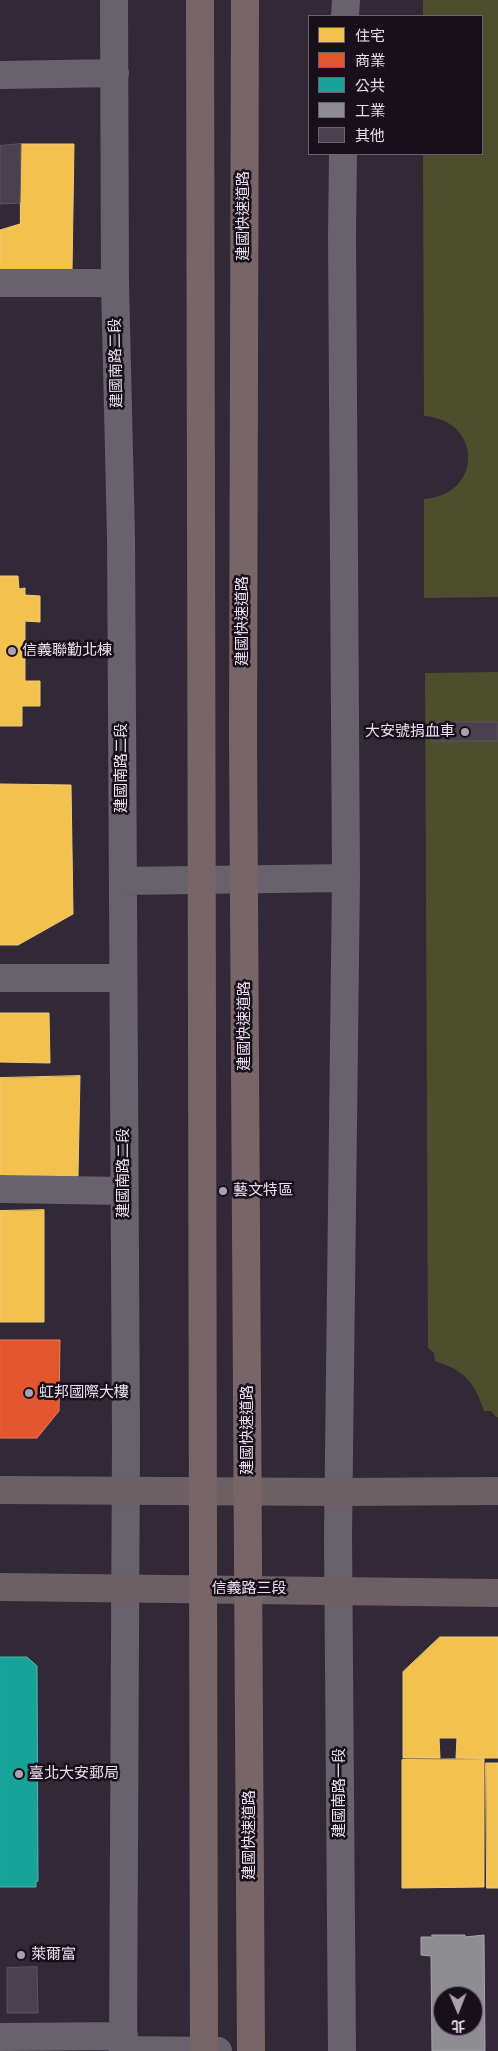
<!DOCTYPE html>
<html>
<head>
<meta charset="utf-8">
<style>
	body { margin:0 }
	#map { position:relative; width:498px; height:2051px; overflow:hidden; background:#312935; font-family:"Nunito Sans","Noto Sans TC",sans-serif }
	canvas { display:block }
	.legend { position:absolute; left:308px; top:15px; width:175px; height:140px; box-sizing:border-box; background:#17101a; border:1px solid #6b6470; margin:0; padding:6px 9px; list-style:none; font-size:15px; color:#eae1f0 }
	.legend li { display:flex; align-items:center; gap:10px; height:25px }
	.legend b { width:25px; border:1px solid #6b6470 }
	.north { position:absolute; left:433px; top:1986px; width:50px; height:50px; box-sizing:border-box; background:#17101a; border:1px solid #6b6470; border-radius:50%; rotate:179deg; font-size:14px; font-weight:700; line-height:20px; text-align:center; color:#eae1f0 }
	.north::after { content:''; display:block; margin:auto; width:18px; height:22px; background:#a9a1af; clip-path:polygon(50% 0,100% 100%,50% 72%,0 100%) }
</style>
</head>
<body>
<div id="map">
<canvas width="498" height="2051"></canvas>
<ul class="legend">
<li><b style="height:14px;background:#f2c14e"></b>住宅</li>
<li><b style="height:14px;background:#e4572e"></b>商業</li>
<li><b style="height:14px;background:#17a398"></b>公共</li>
<li><b style="height:14px;background:#8d8d92"></b>工業</li>
<li><b style="height:14px;background:#4a414f"></b>其他</li>
</ul>
<div class="north">北</div>
</div>
<script>
const c = document.querySelector('canvas').getContext('2d');
c.lineJoin = 'round';
function fill(path, color) { c.fillStyle = color; c.fill(path, 'evenodd'); }
function trace(path, color, width, dash) { c.strokeStyle = color; c.lineWidth = width; c.lineCap = dash ? 'butt' : 'round'; c.setLineDash(dash || []); c.stroke(path); }
function drawText(font, color, halo, rows, align = 'center') {
  c.font = font + ' "Nunito Sans","Noto Sans TC",sans-serif'; c.lineWidth = 5; c.setLineDash([]); c.textBaseline = 'middle'; c.strokeStyle = halo; c.fillStyle = color; for (const [text, x, y, turn = 0] of rows) {
    c.save(); c.translate(x, y); c.rotate((+turn || 0) * Math.PI / 180); c.textAlign = isNaN(turn) ? turn : align; if (halo) c.strokeText(text, 0, 0); c.fillText(text, 0, 0); c.restore();
  }
}
fill(new Path2D(`
	M 423,0 L 498,0 L 498,597 L 424,598 L 424,499 C 483,495 483,420 424,416 L 423,154 L 482,154 L 482,16 L 423,16 Z
	M 498,672 L 498,1417 L 496,1417 L 491,1411 L 484,1411 C 474,1381 465,1371 435,1361 L 434,1353 L 428,1348 L 425,673 Z`), '#4d4e2e');
const homes = new Path2D(`
	M 21,144 L 74,144 L 72,270 L 0,271 L 0,230 L 20,224 Z
	M 0,576 L 18,576 L 19,589 L 25,588 L 25,595 L 40,596 L 40,622 L 25,621 L 25,681 L 40,681 L 40,706 L 22,706 L 22,726 L 0,726 Z
	M 0,784 L 71,785 L 73,914 L 18,945 L 0,945 Z
	M 0,1013 L 49,1013 L 50,1063 L 0,1062 Z
	M 80,1076 L 78,1176 L 0,1177 L 0,1078 Z
	M 44,1210 L 44,1322 L 0,1322 L 0,1211 Z
	M 440,1637 L 498,1637 L 498,1758 L 456,1758 L 457,1738 L 439,1738 L 440,1758 L 403,1758 L 403,1672 Z
	M 484,1759 L 484,1887 L 402,1888 L 402,1760 Z
	M 486,1763 L 498,1763 L 498,1888 L 487,1888 Z`);
fill(homes, '#f2c14e');
trace(homes, '#f0cb7f', 1);
const shops = new Path2D(`
	M 0,1340 L 60,1340 L 59,1411 L 37,1438 L 0,1438 Z`);
fill(shops, '#e4572e');
trace(shops, '#e68068', 1);
const public = new Path2D(`
	M 0,1657 L 27,1657 L 37,1666 L 38,1881 L 36,1882 L 36,1887 L 0,1887 Z`);
fill(public, '#17a398');
trace(public, '#56b6b2', 1);
const industry = new Path2D(`
	M 432,1935 L 465,1935 L 465,1937 L 484,1935 L 485,2051 L 432,2051 L 431,1956 L 421,1955 L 421,1937 L 432,1937 ZM 443,1996 L 473,1996 L 473,2026 L 443,2026 Z`);
fill(industry, '#8d8d92');
trace(industry, '#a9a6ae', 1);
const building = new Path2D(`
	M 21,144 L 20,203 L 0,204 L 0,146 Z
	M 432,722 L 498,722 L 498,741 L 432,741 Z
	M 37,1967 L 38,2013 L 7,2013 L 7,1968 Z`);
fill(building, '#4a414f');
trace(building, '#5d5661', 1);
trace(new Path2D(`
	M 114,0 L 115,283 L 121,536 L 126,1437 L 123,2051
	M 345,16 L 346,0
	M 0,75 L 115,73
	M 0,283 L 115,283
	M 123,881 L 346,878
	M 0,978 L 123,978
	M 0,1189 L 124,1191
	M 0,2037 L 124,2036
	M 123,2050 L 218,2051
	M 342,2051 L 338,1536 L 346,878 L 342,235 L 343,154`), '#68626c', 28);
trace(new Path2D(`
	M 0,1490 L 340,1492 L 498,1491
	M 0,1587 L 498,1593`), '#6d6065', 28);
trace(new Path2D(`
	M 200,0 L 204,2051
	M 245,0 L 243,735 L 251,2051`), '#776568', 28);
for (const [x, y, r, color] of [
	[12,651,5,"#a9a1af"],
	[465,732,5,"#a9a1af"],
	[223,1191,5,"#a9a1af"],
	[29,1393,5,"#a9a1af"],
	[19,1774,5,"#a9a1af"],
	[21,1955,5,"#a9a1af"]
]) { const dot = new Path2D(); dot.arc(x, y, r, 0, 2 * Math.PI); c.fillStyle = color; c.fill(dot); trace(dot, '#17101a', 2); }
drawText('15px', '#eae1f0', '#17101a', [
	["建國快速道路",244,216,-90],
	["建國南路二段",117,363,-91],
	["建國快速道路",243,621,-90],
	["建國南路二段",122,768,-90],
	["建國快速道路",245,1026,-90],
	["建國南路二段",124,1173,-90],
	["建國快速道路",248,1430,-90],
	["信義路三段",249,1589],
	["建國南路一段",340,1793,-90],
	["建國快速道路",250,1835,-90]
]);
drawText('15px', '#eae1f0', '#17101a', [
	["信義聯勤北棟",22,651],
	["大安號捐血車",455,732,"right"],
	["藝文特區",233,1191],
	["虹邦國際大樓",39,1393],
	["臺北大安郵局",29,1774],
	["萊爾富",31,1955]
], 'left');
</script>
</body>
</html>
